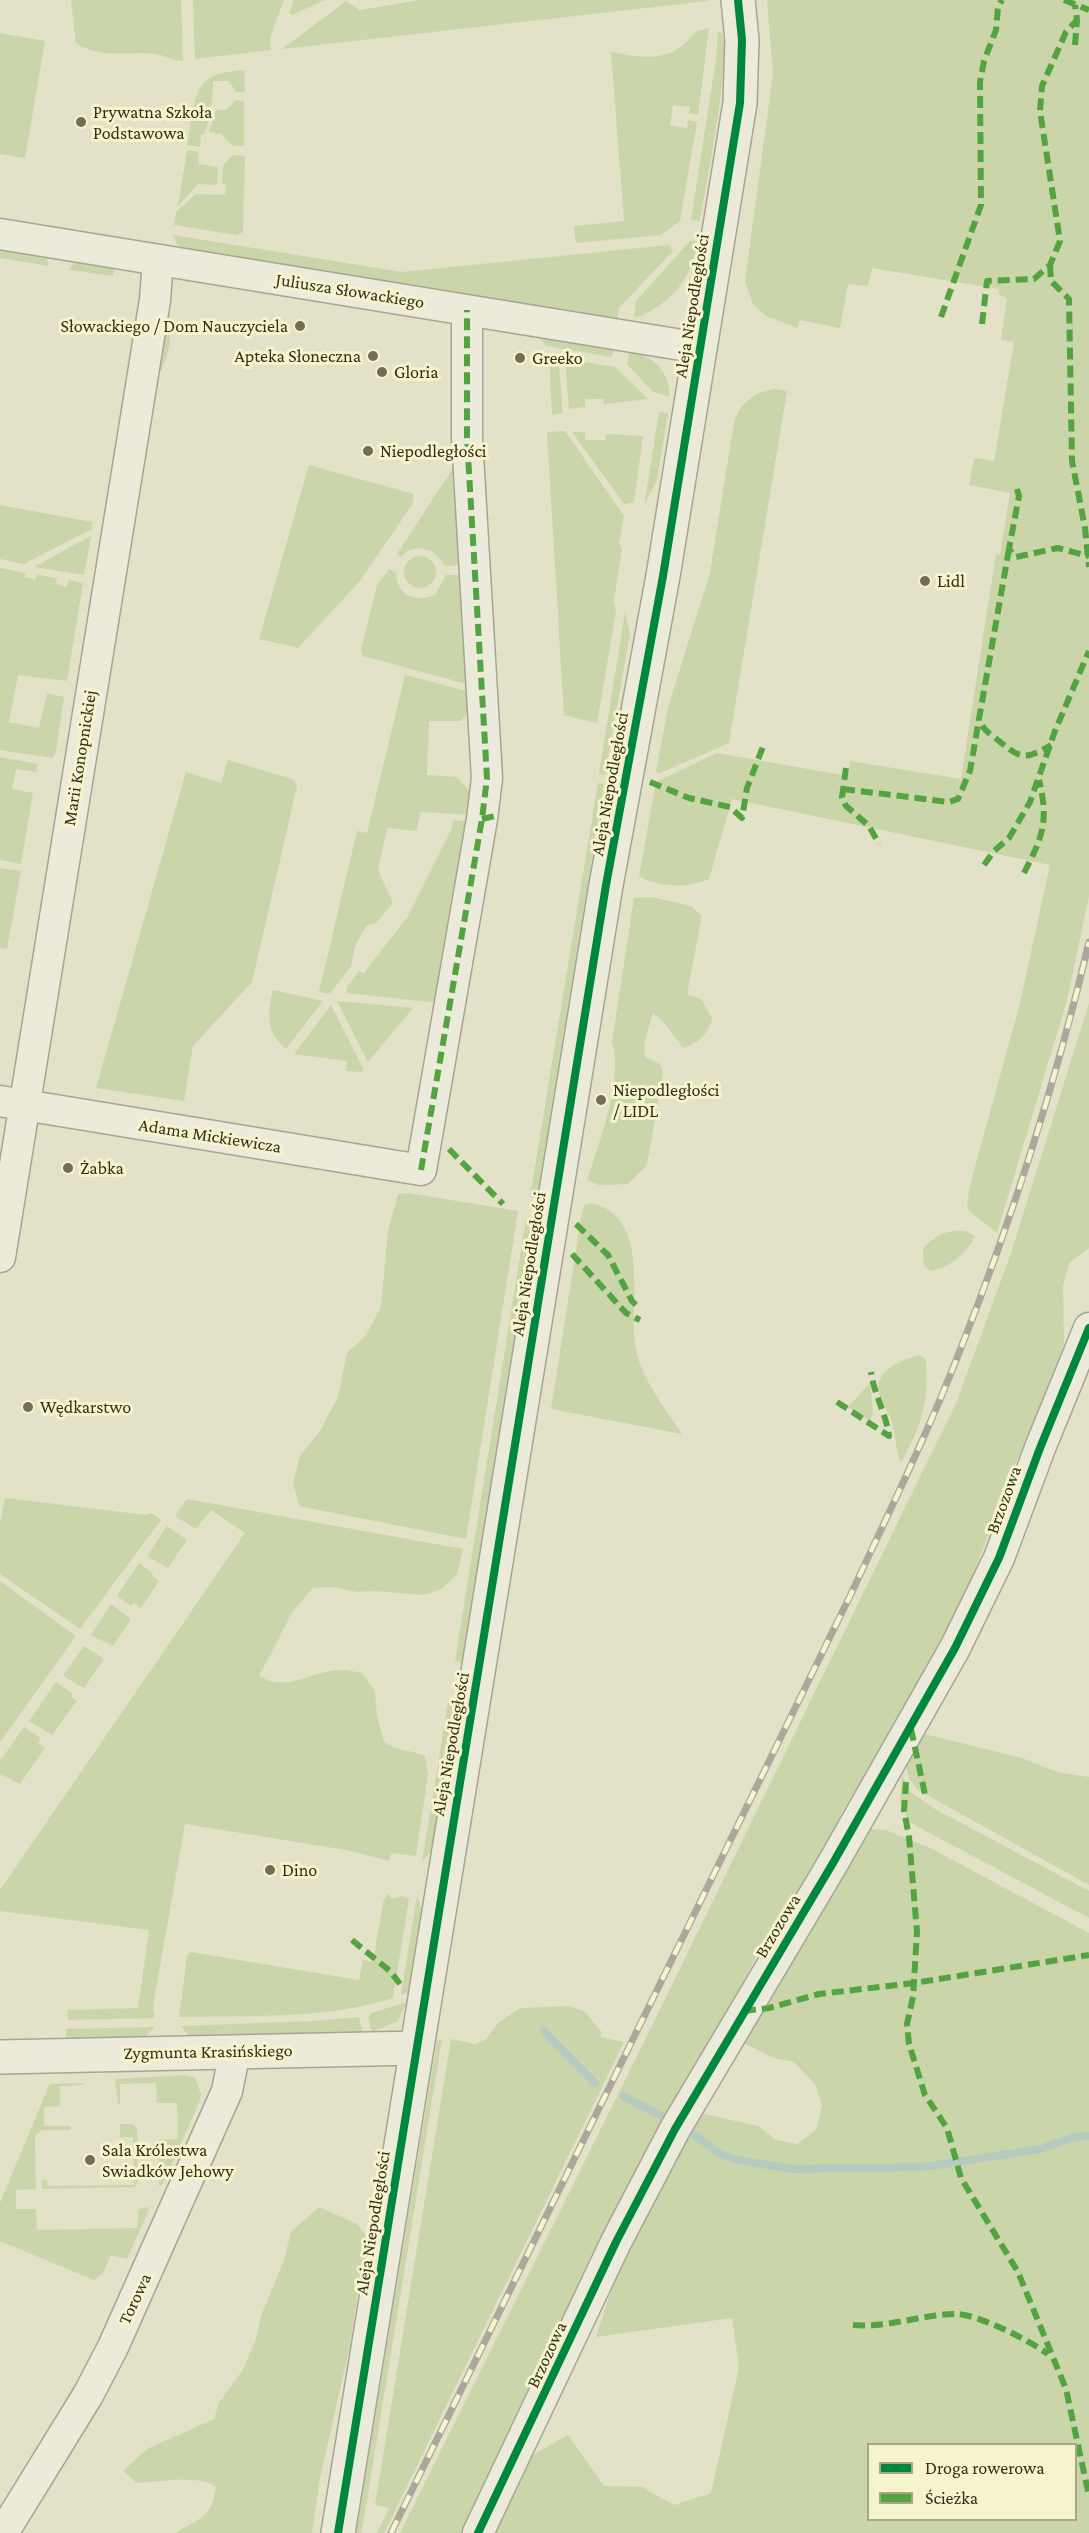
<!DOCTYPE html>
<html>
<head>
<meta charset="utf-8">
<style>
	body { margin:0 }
	#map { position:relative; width:1089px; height:2533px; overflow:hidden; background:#e3e1c8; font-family:"Crimson Pro",serif }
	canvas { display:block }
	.legend { position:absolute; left:867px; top:2443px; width:210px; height:78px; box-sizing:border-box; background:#f6f4cd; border:2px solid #a9a586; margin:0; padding:8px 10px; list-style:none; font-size:18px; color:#362e1b }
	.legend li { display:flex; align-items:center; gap:12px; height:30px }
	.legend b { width:30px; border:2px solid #a9a586 }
</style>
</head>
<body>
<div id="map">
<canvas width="1089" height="2533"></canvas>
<ul class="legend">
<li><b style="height:8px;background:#00873e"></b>Droga rowerowa</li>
<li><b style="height:8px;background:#53a440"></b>Ścieżka</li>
</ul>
</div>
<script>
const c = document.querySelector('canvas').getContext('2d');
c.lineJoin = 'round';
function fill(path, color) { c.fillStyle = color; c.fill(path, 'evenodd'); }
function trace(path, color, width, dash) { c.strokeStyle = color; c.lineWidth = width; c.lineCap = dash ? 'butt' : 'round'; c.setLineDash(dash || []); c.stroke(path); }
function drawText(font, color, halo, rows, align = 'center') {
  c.font = font + ' "Crimson Pro",serif'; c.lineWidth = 6; c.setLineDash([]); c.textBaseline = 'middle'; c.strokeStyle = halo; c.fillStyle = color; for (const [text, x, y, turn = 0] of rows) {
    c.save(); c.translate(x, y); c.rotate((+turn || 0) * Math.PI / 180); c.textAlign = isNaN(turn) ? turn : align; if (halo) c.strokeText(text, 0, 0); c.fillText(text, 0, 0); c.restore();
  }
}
fill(new Path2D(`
	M 71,0 L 181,0 L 183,61 C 169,60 167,56 156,54 C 128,50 101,60 76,43 Z
	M 193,0 L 284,0 L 270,38 L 271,50 L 195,59 Z
	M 294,0 L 325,0 L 292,15 L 289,13 Z
	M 420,0 L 708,0 L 708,1 L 282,49 L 346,1 L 360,10 Z
	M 767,0 L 1089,0 L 1089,896 L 1067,1000 L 997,1233 L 967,1209 L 969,1189 L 1020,1003 L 1050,865 L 732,799 L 709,879 C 688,888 660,888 639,876 L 656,782 L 717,753 L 848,776 L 850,761 L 961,779 L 996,554 L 1000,555 L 1010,493 L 969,485 L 974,458 L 994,461 L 1014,342 L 1001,340 L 1007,299 L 999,294 L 999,289 L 872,268 L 868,286 L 848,284 L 840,328 L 800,320 L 797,328 L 766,316 L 753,304 L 745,281 L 773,74 Z
	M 709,28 L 698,115 L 689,113 L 690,107 L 673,105 L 670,125 L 687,128 L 688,120 L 697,122 L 680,221 L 661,235 L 576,243 L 574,226 L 624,221 L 611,52 C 635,56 660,63 682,46 C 694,36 690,32 709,28 Z
	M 718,31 L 722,34 C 732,56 705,190 700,221 L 691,220 L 716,59 Z
	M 0,33 L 45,41 L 25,158 L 0,154 Z
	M 244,70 L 245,92 L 236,92 L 229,81 L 213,81 L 212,105 L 193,114 C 197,77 212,73 244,70 Z
	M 236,100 L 244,101 L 244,146 L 233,146 L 221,134 L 209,132 L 216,110 L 226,110 Z
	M 212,111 L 204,135 L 201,135 L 200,147 L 187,145 L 191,121 Z
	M 187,150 L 199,152 L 198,164 L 218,167 L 217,185 L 198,184 L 178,206 Z
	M 233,155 L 245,156 L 243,232 L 237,235 L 174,225 L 176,212 L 196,194 L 225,195 L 226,185 L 222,184 L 223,165 Z
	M 173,235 L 402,272 L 669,245 L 673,251 L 619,308 L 617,319 L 185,249 L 177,244 Z
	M 690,241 L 698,241 C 692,272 680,294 652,310 C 646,313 641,317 634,317 L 636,301 Z
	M 0,249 L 46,256 L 49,266 L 0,258 Z
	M 75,261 L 107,265 L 114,269 L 113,276 L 69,270 Z
	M 165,311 L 168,311 C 175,329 169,354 161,371 L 156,366 Z
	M 538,336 L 614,349 L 612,357 L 546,346 Z
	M 630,351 C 655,357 669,371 670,397 L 653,392 L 627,364 Z
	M 549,357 L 555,358 L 559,365 L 563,413 L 552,415 Z
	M 567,359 L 615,367 L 648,399 L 604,404 L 603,399 L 585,399 L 585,407 L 569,409 L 565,363 Z
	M 775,389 L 787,391 L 729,743 L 658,774 L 656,771 L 668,707 L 710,573 L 734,422 C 741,402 754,392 775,389 Z
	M 659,412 L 668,413 L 657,480 L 644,506 Z
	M 565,431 L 624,516 L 619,544 L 622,549 L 614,600 L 616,612 L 597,723 L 564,715 L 547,432 Z
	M 572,432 L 585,432 L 585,440 L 605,440 L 606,434 L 643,436 L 634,502 L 624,504 Z
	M 459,459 L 464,565 L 445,566 C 436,549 415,541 401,557 L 397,554 Z
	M 309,465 L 414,494 L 412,505 L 359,582 L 298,648 L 259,639 Z
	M 0,505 L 92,522 L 92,529 L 24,564 L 0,559 Z
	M 91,536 L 84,575 L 34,567 Z
	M404 572a16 16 0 1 1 32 0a16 16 0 1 1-32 0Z
	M 0,568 L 26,573 L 25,577 L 35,580 L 37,575 L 57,578 L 56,584 L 66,587 L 69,580 L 83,583 L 67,681 L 18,675 L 9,722 L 39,728 L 47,693 L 64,697 L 56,752 L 52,758 L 0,750 Z
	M 389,569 L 396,573 C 396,595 416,603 435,595 L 446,575 L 466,575 L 478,687 L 363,656 L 361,650 L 377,585 Z
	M 625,612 L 630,633 L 605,775 L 599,774 Z
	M 405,675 L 478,694 L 472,709 L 461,721 L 429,721 L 427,775 L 457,777 L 478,801 L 478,815 L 421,812 L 416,831 L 387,828 L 378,870 L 393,903 L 376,923 L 366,926 L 355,946 L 351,966 L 330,994 L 319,992 L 357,831 L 367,833 Z
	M 0,757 L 38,764 L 36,772 L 16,769 L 12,789 L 33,793 L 21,864 L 0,860 Z
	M 228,760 L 286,777 L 294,780 L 297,786 L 252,982 L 193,1046 L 184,1101 L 96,1088 L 186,772 L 221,783 Z
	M 598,783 L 604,784 L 537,1198 L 530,1197 Z
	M 453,820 L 474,823 L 439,1003 L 346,993 L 347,987 L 359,971 L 364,973 L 408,916 L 452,828 Z
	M 0,868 L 21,871 L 7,949 L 0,948 Z
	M 651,897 L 691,906 L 702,916 L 687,994 L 701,999 L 712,1018 C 709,1034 699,1043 683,1048 L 663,1021 L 653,1013 L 644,1044 L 645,1057 L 660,1064 L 663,1073 L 647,1165 L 628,1184 L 599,1185 L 587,1180 C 599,1144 624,1078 612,1042 L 634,898 Z
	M 273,990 L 323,1001 L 286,1049 C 266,1032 267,1014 273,990 Z
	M 337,1001 L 413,1008 L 368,1062 Z
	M 1089,1003 L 1089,1248 L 1070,1262 L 1063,1284 L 1064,1344 L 1055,1372 L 1012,1471 L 976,1567 L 940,1647 L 883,1747 L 843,1810 L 822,1855 L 755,1959 L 490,2473 L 463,2533 L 400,2533 L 645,2040 L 957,1401 L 1011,1253 Z
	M 331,1005 L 364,1070 L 361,1072 L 346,1071 L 347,1061 L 294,1054 Z
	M 408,1193 L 518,1211 L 466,1539 L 299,1506 L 293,1483 L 300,1456 L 320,1431 L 338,1397 L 347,1353 L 366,1335 L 381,1307 L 388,1231 L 398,1194 Z
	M 591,1203 C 653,1217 628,1304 636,1349 C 641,1378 666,1410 682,1434 L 551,1409 L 581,1218 L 584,1206 Z
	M 526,1219 L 535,1220 L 462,1662 L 455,1661 Z
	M 966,1231 L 975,1236 C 968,1252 949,1269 930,1271 L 924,1265 L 923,1249 C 936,1234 946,1230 966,1231 Z
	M 919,1355 L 925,1358 C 931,1397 921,1428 901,1462 C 895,1448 896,1434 891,1420 C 888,1411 882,1404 879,1394 C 873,1371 901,1360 919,1355 Z
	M 870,1383 L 873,1412 L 870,1421 L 848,1407 Z
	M 5,1498 L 146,1515 L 151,1513 L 161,1520 L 80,1629 L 0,1574 L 0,1524 Z
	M 187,1499 L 463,1549 L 457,1574 L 443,1588 L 424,1595 L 374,1591 L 357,1592 L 333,1587 L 313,1588 L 293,1611 L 259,1676 C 289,1694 312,1669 343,1670 C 349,1670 356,1672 362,1673 L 375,1691 L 377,1716 L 384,1742 C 397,1751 411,1750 425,1756 L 428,1775 L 416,1856 L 391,1853 L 389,1861 L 346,1850 L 185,1824 L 153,2006 L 155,2018 L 68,2020 L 67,2010 L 138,2008 L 149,1930 L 0,1911 L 0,1890 L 245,1533 L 211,1510 L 196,1529 L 175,1516 Z
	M 167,1526 L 187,1540 L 168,1568 L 147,1556 Z
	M 139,1563 L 153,1573 L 152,1575 L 159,1581 L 141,1608 L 134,1603 L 131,1606 L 117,1596 Z
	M 0,1581 L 76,1636 L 0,1742 Z
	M 111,1604 L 131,1619 L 113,1646 L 91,1635 Z
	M 84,1646 L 104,1659 L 84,1688 L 63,1676 Z
	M 56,1682 L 73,1694 L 71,1697 L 77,1701 L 52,1735 L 29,1721 Z
	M 448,1703 L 456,1704 L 432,1850 L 422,1862 Z
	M 24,1727 L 41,1738 L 38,1743 L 45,1748 L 20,1784 L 0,1774 L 0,1761 Z
	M 920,1733 L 1022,1758 L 1057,1772 L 1089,1777 L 1089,1885 L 918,1790 L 909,1779 L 904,1760 Z
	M 902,1775 L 911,1792 L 935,1809 L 1089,1891 L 1089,1918 L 909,1822 L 900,1802 Z
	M 869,1829 L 886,1830 L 932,1849 L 1089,1933 L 1089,2533 L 473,2533 L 524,2460 L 568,2435 L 604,2486 L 642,2487 L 674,2505 L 711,2493 L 739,2368 L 732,2318 L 596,2337 L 615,2279 L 667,2160 L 691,2120 L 704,2114 L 758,2126 L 776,2140 L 797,2144 L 816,2130 L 822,2105 L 815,2084 L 794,2062 L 774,2058 L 745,2044 L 741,2034 ZM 868,2444 L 1076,2444 L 1076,2520 L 868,2520 Z
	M 387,1894 L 393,1899 L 402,1896 L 409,1899 L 393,1998 C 324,2020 250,2015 179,2017 L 187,1956 L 191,1952 L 359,1980 L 363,1960 L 373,1962 L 383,1903 Z
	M 417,1896 L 422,1910 L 409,1993 L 401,1995 Z
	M 407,2002 L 398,2021 L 372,2032 L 368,2018 L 371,2013 Z
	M 570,2006 L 585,2012 L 601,2031 L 601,2037 L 624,2042 L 384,2533 L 377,2533 L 389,2508 L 375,2505 L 451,2039 L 475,2044 L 486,2039 L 498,2023 L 520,2008 Z
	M 359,2017 L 363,2033 L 196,2038 L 187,2034 L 181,2026 L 315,2021 Z
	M 155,2027 L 144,2038 L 66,2041 L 66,2029 Z
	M 442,2039 L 364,2519 L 361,2533 L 356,2533 L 437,2041 Z
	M 185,2075 L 195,2078 L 201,2094 L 199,2103 L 163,2184 L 159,2186 L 158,2140 L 178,2139 L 177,2103 L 157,2103 L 156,2083 L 120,2084 L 120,2104 L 118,2104 L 115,2079 Z
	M 84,2083 L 83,2085 L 60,2086 L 60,2106 L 44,2107 L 44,2126 L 71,2126 L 71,2130 L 42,2130 L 35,2136 L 36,2189 L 16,2190 L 16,2209 L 36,2209 L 37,2230 L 137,2228 L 139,2209 L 150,2207 L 127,2259 L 111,2255 L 103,2273 L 94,2280 L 0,2241 L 0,2203 L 48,2088 L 50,2084 Z
	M 120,2124 L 133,2124 L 137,2129 L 138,2182 L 135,2187 L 42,2189 L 42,2180 L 47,2180 L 48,2186 L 134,2185 L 133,2137 L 120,2137 Z
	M 319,2207 L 357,2224 L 366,2236 L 350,2345 L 320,2478 L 312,2533 L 176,2533 C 200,2517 211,2520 216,2487 C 202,2474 155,2482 137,2483 L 123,2471 L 147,2449 L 214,2419 L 219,2403 L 242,2371 L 255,2342 L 261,2316 L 284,2260 L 291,2232 Z`), '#cbd5aa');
trace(new Path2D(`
	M 544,2031 L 595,2083
	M 623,2096 L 668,2119
	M 688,2130 L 720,2154 L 739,2160 L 791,2169 L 924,2167 L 1040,2149 L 1074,2137 L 1089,2136`), '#b5cac1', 8);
const minor = new Path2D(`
	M 0,234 L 700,348
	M 0,1101 L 421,1170 L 482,819 L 487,778 L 467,438 L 467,310
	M 0,1257 L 155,300 L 158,260
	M 3,2533 L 88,2395 L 113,2347 L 227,2091 L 235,2051
	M 478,2533 L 616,2242 L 675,2129 L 833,1863 L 955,1648 L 999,1558 L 1040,1448 L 1089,1328`);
const tertiary = new Path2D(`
	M 0,2057 L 416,2048
	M 338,2533 L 606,885 L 663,576 L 740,103 L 742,40 L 738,0`);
trace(minor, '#a8a492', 33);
trace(tertiary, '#a8a492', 36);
trace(minor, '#ebeadb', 30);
trace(tertiary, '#ebeadb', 33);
const rail = new Path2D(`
	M 391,2533 L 851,1594 C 888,1514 927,1435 959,1353 C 1012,1219 1056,1083 1089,942`);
trace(rail, '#aaa89b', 7);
trace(rail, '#f6f4cd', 4.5, [14]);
trace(new Path2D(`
	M 1064,0 L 1089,10
	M 1075,45 L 1077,20 L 1075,5
	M 1050,265 L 1051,281 L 1069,299 L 1072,461 L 1085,528 L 1089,567
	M 941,317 L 981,205 L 980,82 L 984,61 L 996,30 L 998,7 L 1002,0
	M 982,324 L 987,281 L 1034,279 L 1050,265 L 1060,241 L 1040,111 L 1042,86 L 1066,32 L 1077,20
	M 1017,489 L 1019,496 L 1009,549 L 1016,557 L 1058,548 L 1089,556
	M 1009,549 L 979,719 C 982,728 987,732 994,737 C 1018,756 1022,763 1051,745
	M 846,768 L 842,797 L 846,806 L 869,826 L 879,844
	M 650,782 L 689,798 L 730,807 L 742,818 L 747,788 L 764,744
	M 843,789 L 949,802 L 958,799 L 970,771 L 979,719
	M 482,819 L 495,816
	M 984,865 L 994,851 L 1009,838 L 1030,802 L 1055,731 L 1089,651
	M 1024,873 C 1043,836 1049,821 1039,780
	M 449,1149 L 503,1204
	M 421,1170 L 482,819 L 487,778 L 467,438 L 467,310
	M 576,1224 L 608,1255 L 632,1301 L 640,1309
	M 572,1254 L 626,1313 L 640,1320
	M 837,1402 L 889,1436 C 886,1413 874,1395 871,1372
	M 911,1729 L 926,1799
	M 906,1782 L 904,1810 L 909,1837 L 917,1932 L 913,1997 L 907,2024 L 909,2044 L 925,2095 L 947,2128 L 961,2178 L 1018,2272 L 1066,2389 L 1089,2496
	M 352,1940 L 390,1971 L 400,1984
	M 744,2011 L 769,2008 L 819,1994 L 914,1983 L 1089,1955
	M 853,2325 C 888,2328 920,2315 954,2314 C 977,2313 1030,2341 1048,2354`), '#53a440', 6, [12, 6]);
trace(new Path2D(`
	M 338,2533 L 606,885 L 663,576 L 740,103 L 742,40 L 738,0
	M 478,2533 L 616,2242 L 675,2129 L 833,1863 L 955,1648 L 999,1558 L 1040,1448 L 1089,1328`), '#00873e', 8);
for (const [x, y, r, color] of [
	[81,122,6,"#736d58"],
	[300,326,6,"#736d58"],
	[373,356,6,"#736d58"],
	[520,358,6,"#736d58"],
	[382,372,6,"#736d58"],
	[368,451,6,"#736d58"],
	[925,581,6,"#736d58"],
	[601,1100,6,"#736d58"],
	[68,1168,6,"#736d58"],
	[28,1407,6,"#736d58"],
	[270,1870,6,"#736d58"],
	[90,2160,6,"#736d58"]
]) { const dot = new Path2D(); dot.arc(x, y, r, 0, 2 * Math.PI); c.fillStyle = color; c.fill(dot); trace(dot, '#f6f4cd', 2); }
drawText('18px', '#362e1b', '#f6f4cd', [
	["Prywatna Szkoła",93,112],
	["Podstawowa",93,133],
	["Słowackiego / Dom Nauczyciela",288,326,"right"],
	["Apteka Słoneczna",361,356,"right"],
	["Greeko",532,358],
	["Gloria",394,372],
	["Niepodległości",380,451],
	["Lidl",937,581],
	["Niepodległości",613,1090],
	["/ LIDL",613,1111],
	["Żabka",80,1168],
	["Wędkarstwo",40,1407],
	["Dino",282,1870],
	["Sala Królestwa",102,2150],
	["Swiadków Jehowy",102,2171]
], 'left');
drawText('18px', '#362e1b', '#f6f4cd', [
	["Juliusza Słowackiego",350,291,9],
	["Aleja Niepodległości",692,306,-81],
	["Marii Konopnickiej",80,758,-81],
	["Aleja Niepodległości",610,784,-80],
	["Adama Mickiewicza",210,1136,9],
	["Aleja Niepodległości",529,1264,-81],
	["Brzozowa",1004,1500,-70],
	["Aleja Niepodległości",451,1744,-80],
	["Brzozowa",778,1926,-59],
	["Zygmunta Krasińskiego",208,2052,-1],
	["Aleja Niepodległości",373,2223,-81],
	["Torowa",135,2299,-65],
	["Brzozowa",547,2355,-65]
]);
</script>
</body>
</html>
